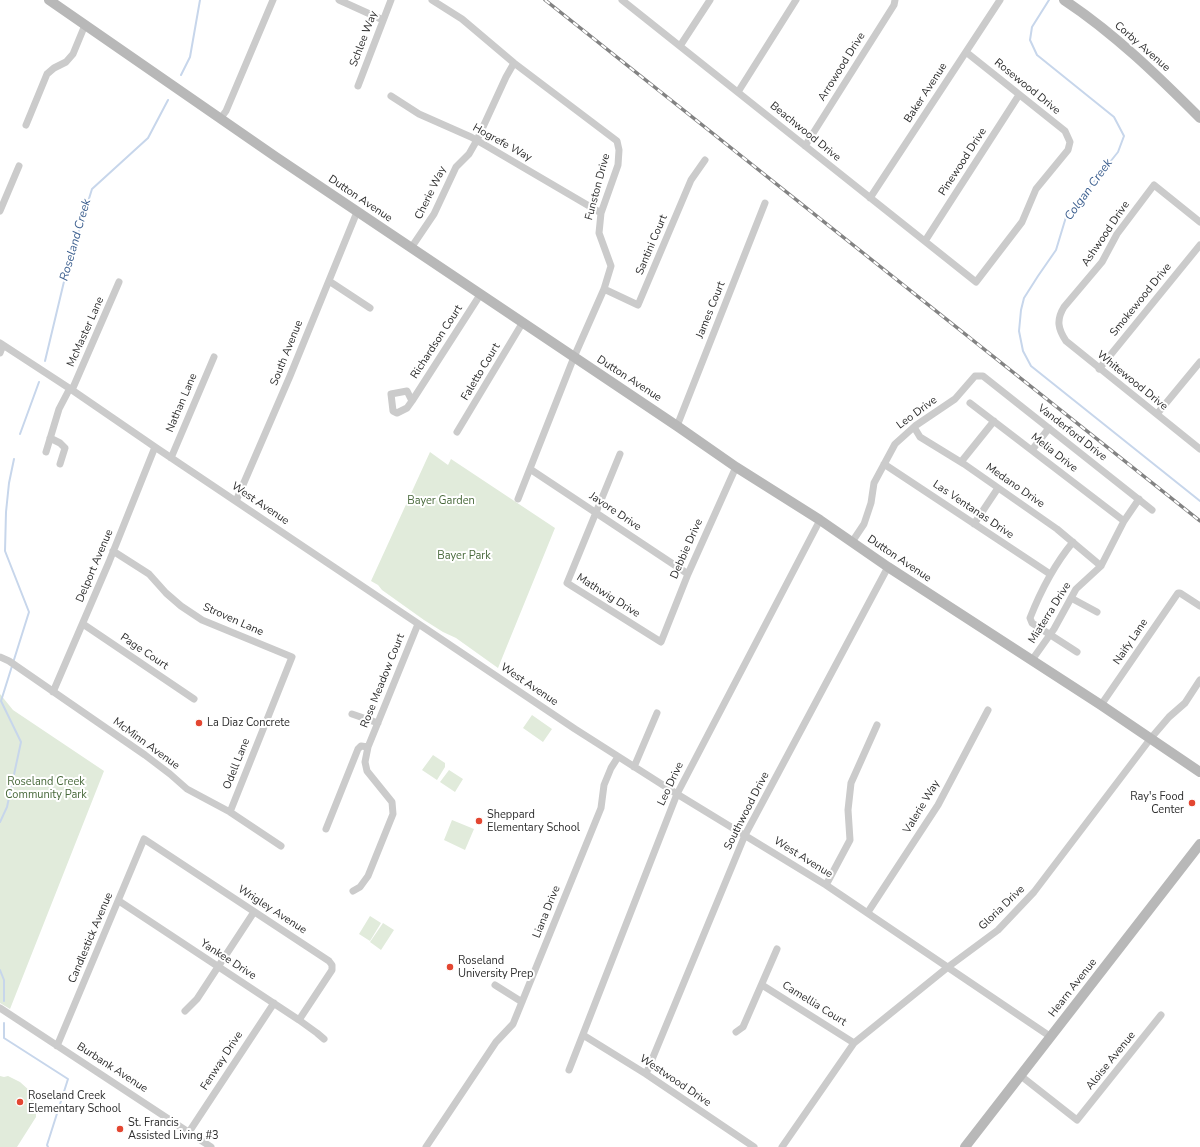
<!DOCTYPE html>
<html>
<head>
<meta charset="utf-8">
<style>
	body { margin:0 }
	canvas { display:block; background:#fff }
</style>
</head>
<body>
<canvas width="1200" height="1147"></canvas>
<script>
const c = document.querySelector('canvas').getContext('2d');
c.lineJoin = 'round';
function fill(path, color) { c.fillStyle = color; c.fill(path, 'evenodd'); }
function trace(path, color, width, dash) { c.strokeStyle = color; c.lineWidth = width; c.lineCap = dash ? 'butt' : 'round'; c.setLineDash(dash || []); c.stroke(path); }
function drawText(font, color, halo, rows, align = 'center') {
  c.font = font + ' "Nunito Sans",sans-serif'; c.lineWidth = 4; c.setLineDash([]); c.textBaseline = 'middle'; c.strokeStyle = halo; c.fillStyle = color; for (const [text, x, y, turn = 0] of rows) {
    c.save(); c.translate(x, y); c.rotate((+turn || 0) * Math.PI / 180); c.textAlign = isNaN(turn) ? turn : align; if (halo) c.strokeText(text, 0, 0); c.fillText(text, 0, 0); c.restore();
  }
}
fill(new Path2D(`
	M 430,452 L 448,465 L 451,459 L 555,528 L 498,668 L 456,638 L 443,632 L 424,620 L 382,590 L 378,585 L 371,581 Z
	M 0,694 L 13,710 L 104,771 L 10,1009 L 0,1003 Z
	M 532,715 L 552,729 L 543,742 L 523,728 Z
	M 433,755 L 445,763 L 445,767 L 437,780 L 422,770 Z
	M 449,770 L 463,779 L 455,792 L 440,782 Z
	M 452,820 L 474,829 L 465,850 L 444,840 Z
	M 370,916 L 381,923 L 370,941 L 359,934 Z
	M 383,923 L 394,930 L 381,950 L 370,942 Z
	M 0,1076 L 4,1077 L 8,1076 L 20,1082 L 30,1091 L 36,1104 L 36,1117 L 17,1147 L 0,1147 Z`), '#e1ebdb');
trace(new Path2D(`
	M 1049,0 L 1032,27 L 1030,40 L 1037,55 L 1114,117 L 1124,136 L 1118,152 L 1066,217 L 1056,250 L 1038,276 L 1024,298 L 1021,310 L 1019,331 L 1023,351 L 1031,366 L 1200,501
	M 181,75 L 190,57 L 200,0
	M 45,361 L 67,269 L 92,189 L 148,138 L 168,100
	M 20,434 L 39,382
	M 0,822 L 7,807 L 21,742 L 1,701 L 29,612 L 5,551 L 6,512 L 9,483 L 14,459
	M 0,970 L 4,980 L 4,1001
	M 4,1023 L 4,1038 L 68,1079 L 47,1145 L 48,1147`), '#c7d6eb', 2);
trace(new Path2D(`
	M 339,0 L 383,20
	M 432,0 L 462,19 L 514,63 L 617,141 L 619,150 L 618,165 L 601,213 L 599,233 L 611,266 L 604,289 L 574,357 L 518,499
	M 622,0 L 976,282 L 1022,222 L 1036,189 L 1068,150 L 1070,142 L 1065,131 L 966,52
	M 680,46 L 710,0
	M 358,86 L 391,0
	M 738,92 L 796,0
	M 391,96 L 419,114 L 471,137 L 485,145 L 601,213
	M 220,119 L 226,111 L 273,0
	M 26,125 L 47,74 L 54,68 L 66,62 L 73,54 L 85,25
	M 805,146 L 894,5 L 895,0
	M 870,198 L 1000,0
	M 0,211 L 19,166
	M 1200,222 L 1154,185 L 1117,234 L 1102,262 L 1064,307 C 1056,320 1058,329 1066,341 L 1200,449
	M 925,241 L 1019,95
	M 411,248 L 434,214 L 456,167 L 469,154 L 477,140 L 506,77 L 514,63
	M 329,281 L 370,308
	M 604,289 L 638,305 L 691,180 L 705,160
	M 0,343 L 72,390 L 155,447 L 575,729 L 677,794 L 826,885 L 1051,1037
	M 0,353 L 3,345
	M 1099,369 L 1200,245
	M 72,390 L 119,282
	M 412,401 L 407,391 L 391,394 L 393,411 L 397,413 L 407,408 L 412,401 L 480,295
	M 970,403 L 1124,521
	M 1157,414 L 1200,362
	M 677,426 L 765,203
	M 914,427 L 920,437 L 964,464 L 1057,529 L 1101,566
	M 457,432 L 523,322
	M 50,438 L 60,443 L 65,448 L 60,464
	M 1032,450 L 1049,428
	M 46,452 L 59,409 L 70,388
	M 620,454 L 567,583 L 661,642 L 688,574 L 736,467
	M 171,458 L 214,357
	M 961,462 L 994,421
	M 884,464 L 1050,574
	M 530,469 L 688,574
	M 236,501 L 290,376 L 357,212
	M 974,524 L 998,488
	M 852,542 L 864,524 L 871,503 L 874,483 L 895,444 L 915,426 L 955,399 L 975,376 L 983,376 L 1152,510
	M 1073,542 C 1054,565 1041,590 1030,618 L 1032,623 L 1077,652
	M 113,551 L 149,574 L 166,593 L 181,606 L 202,620 L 292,657 L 230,812
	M 1071,598 L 1097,612
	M 83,624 L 194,699
	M 0,657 L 9,661 L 145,755 L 170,774 L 187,789 L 230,812 L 281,846
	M 1032,660 L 1054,629 L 1076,589 L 1101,566 L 1124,521 L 1139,499
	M 53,692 L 109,562 L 155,447
	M 1101,705 L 1178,593 L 1180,593 L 1200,606
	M 352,714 L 378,723
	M 634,767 L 657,713
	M 326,829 L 358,749 L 361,746 L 368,747
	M 826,885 L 850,840 L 848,810 L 851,783 L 877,725
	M 353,891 L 360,887 L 368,876 L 393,814 L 392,802 L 367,771 L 365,762 L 368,747 L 418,624
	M 119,901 L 299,1020 L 317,1033 L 324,1039
	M 868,912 L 938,805 L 988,710
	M 495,985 L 522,1002
	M 762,985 L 854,1043
	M 0,1008 L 211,1147
	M 185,1011 L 197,999 L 254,912
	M 736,1032 L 743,1027 L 777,949
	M 583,1035 L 646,1074 L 754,1147
	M 57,1046 L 144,839 L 329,961 L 332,965 L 332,970 L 299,1020
	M 569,1070 L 677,794 L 820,520
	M 646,1074 L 745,835 L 888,567
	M 1021,1076 L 1077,1120 L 1161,1015
	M 189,1132 L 274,1003
	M 426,1147 L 496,1042 L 513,1024 L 601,808 L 604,785 L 611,768 L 618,757
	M 782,1147 L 854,1043 L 948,967 L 998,930 L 1034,892 L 1151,738 L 1169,717 L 1185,703 L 1200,680`), '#cbcbcb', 7);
trace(new Path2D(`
	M 49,0 L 276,157 L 677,426 L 736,467 L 820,520 L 888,567 L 1101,705 L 1200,772
	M 1064,0 C 1114,33 1158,76 1200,118
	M 965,1147 L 1200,844`), '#b8b8b8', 10);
const rail = new Path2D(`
	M 545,0 L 1200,521`);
trace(rail, '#838383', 3.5);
trace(rail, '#fff', 2, [6]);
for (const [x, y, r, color] of [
	[199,723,4,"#e34631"],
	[1192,803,4,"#e34631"],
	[479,821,4,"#e34631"],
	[450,967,4,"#e34631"],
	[20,1102,4,"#e34631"],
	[120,1129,4,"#e34631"]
]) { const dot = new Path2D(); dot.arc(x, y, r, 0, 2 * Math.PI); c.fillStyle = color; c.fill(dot); trace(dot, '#fff', 1.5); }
drawText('11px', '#2e2e2e', '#fff', [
	["Schlee Way",364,39,-69],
	["Corby Avenue",1142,47,41],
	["Arrowood Drive",842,67,-58],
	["Rosewood Drive",1027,87,39],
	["Baker Avenue",926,93,-57],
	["Beachwood Drive",805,132,39],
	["Hogrefe Way",502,143,29],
	["Pinewood Drive",963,162,-57],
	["Funston Drive",598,187,-75],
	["Cherie Way",431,193,-64],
	["Dutton Avenue",360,199,34],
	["Ashwood Drive",1106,234,-56],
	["Santini Court",652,245,-67],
	["Smokewood Drive",1141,300,-51],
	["James Court",711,310,-68],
	["McMaster Lane",86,332,-66],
	["Richardson Court",437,342,-57],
	["South Avenue",287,353,-68],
	["Faletto Court",481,372,-59],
	["Dutton Avenue",629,379,33],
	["Whitewood Drive",1132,381,39],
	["Nathan Lane",182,403,-67],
	["Leo Drive",917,413,-36],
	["Vanderford Drive",1072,433,38],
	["Melia Drive",1054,453,38],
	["Medano Drive",1015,486,35],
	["West Avenue",260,504,34],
	["Las Ventanas Drive",973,510,34],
	["Javore Drive",615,512,34],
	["Debbie Drive",687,549,-66],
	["Dutton Avenue",899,559,34],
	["Delport Avenue",95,566,-67],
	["Mathwig Drive",608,596,32],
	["Miaterra Drive",1050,613,-58],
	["Stroven Lane",233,620,24],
	["Naify Lane",1131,642,-56],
	["Page Court",144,652,34],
	["Rose Meadow Court",383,681,-68],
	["West Avenue",529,685,34],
	["McMinn Avenue",146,744,36],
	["Odell Lane",237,764,-68],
	["Leo Drive",671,784,-65],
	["Valerie Way",922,807,-59],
	["Southwood Drive",747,811,-63],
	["West Avenue",803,858,32],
	["Gloria Drive",1002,908,-44],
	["Wrigley Avenue",272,910,33],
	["Liana Drive",547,912,-68],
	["Candlestick Avenue",91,938,-67],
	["Yankee Drive",228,960,33],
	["Hearn Avenue",1073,988,-52],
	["Camellia Court",814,1004,32],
	["Fenway Drive",222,1061,-57],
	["Aloise Avenue",1111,1061,-51],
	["Burbank Avenue",112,1068,33],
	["Westwood Drive",675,1081,34]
]);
drawText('11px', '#48693b', '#fff', [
	["Bayer Garden",441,501],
	["Bayer Park",464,556],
	["Roseland Creek",46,782],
	["Community Park",46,795]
]);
drawText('11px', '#2e2e2e', '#fff', [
	["La Diaz Concrete",207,723],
	["Ray's Food",1184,797,"right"],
	["Center",1184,810,"right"],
	["Sheppard",487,815],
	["Elementary School",487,828],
	["Roseland",458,961],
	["University Prep",458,974],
	["Roseland Creek",28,1096],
	["Elementary School",28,1109],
	["St. Francis",128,1123],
	["Assisted Living #3",128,1136]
], 'left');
drawText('italic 12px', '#3c5f8f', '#fff', [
	["Colgan Creek",1089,190,-54],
	["Roseland Creek",76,240,-74]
]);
</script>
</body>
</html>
